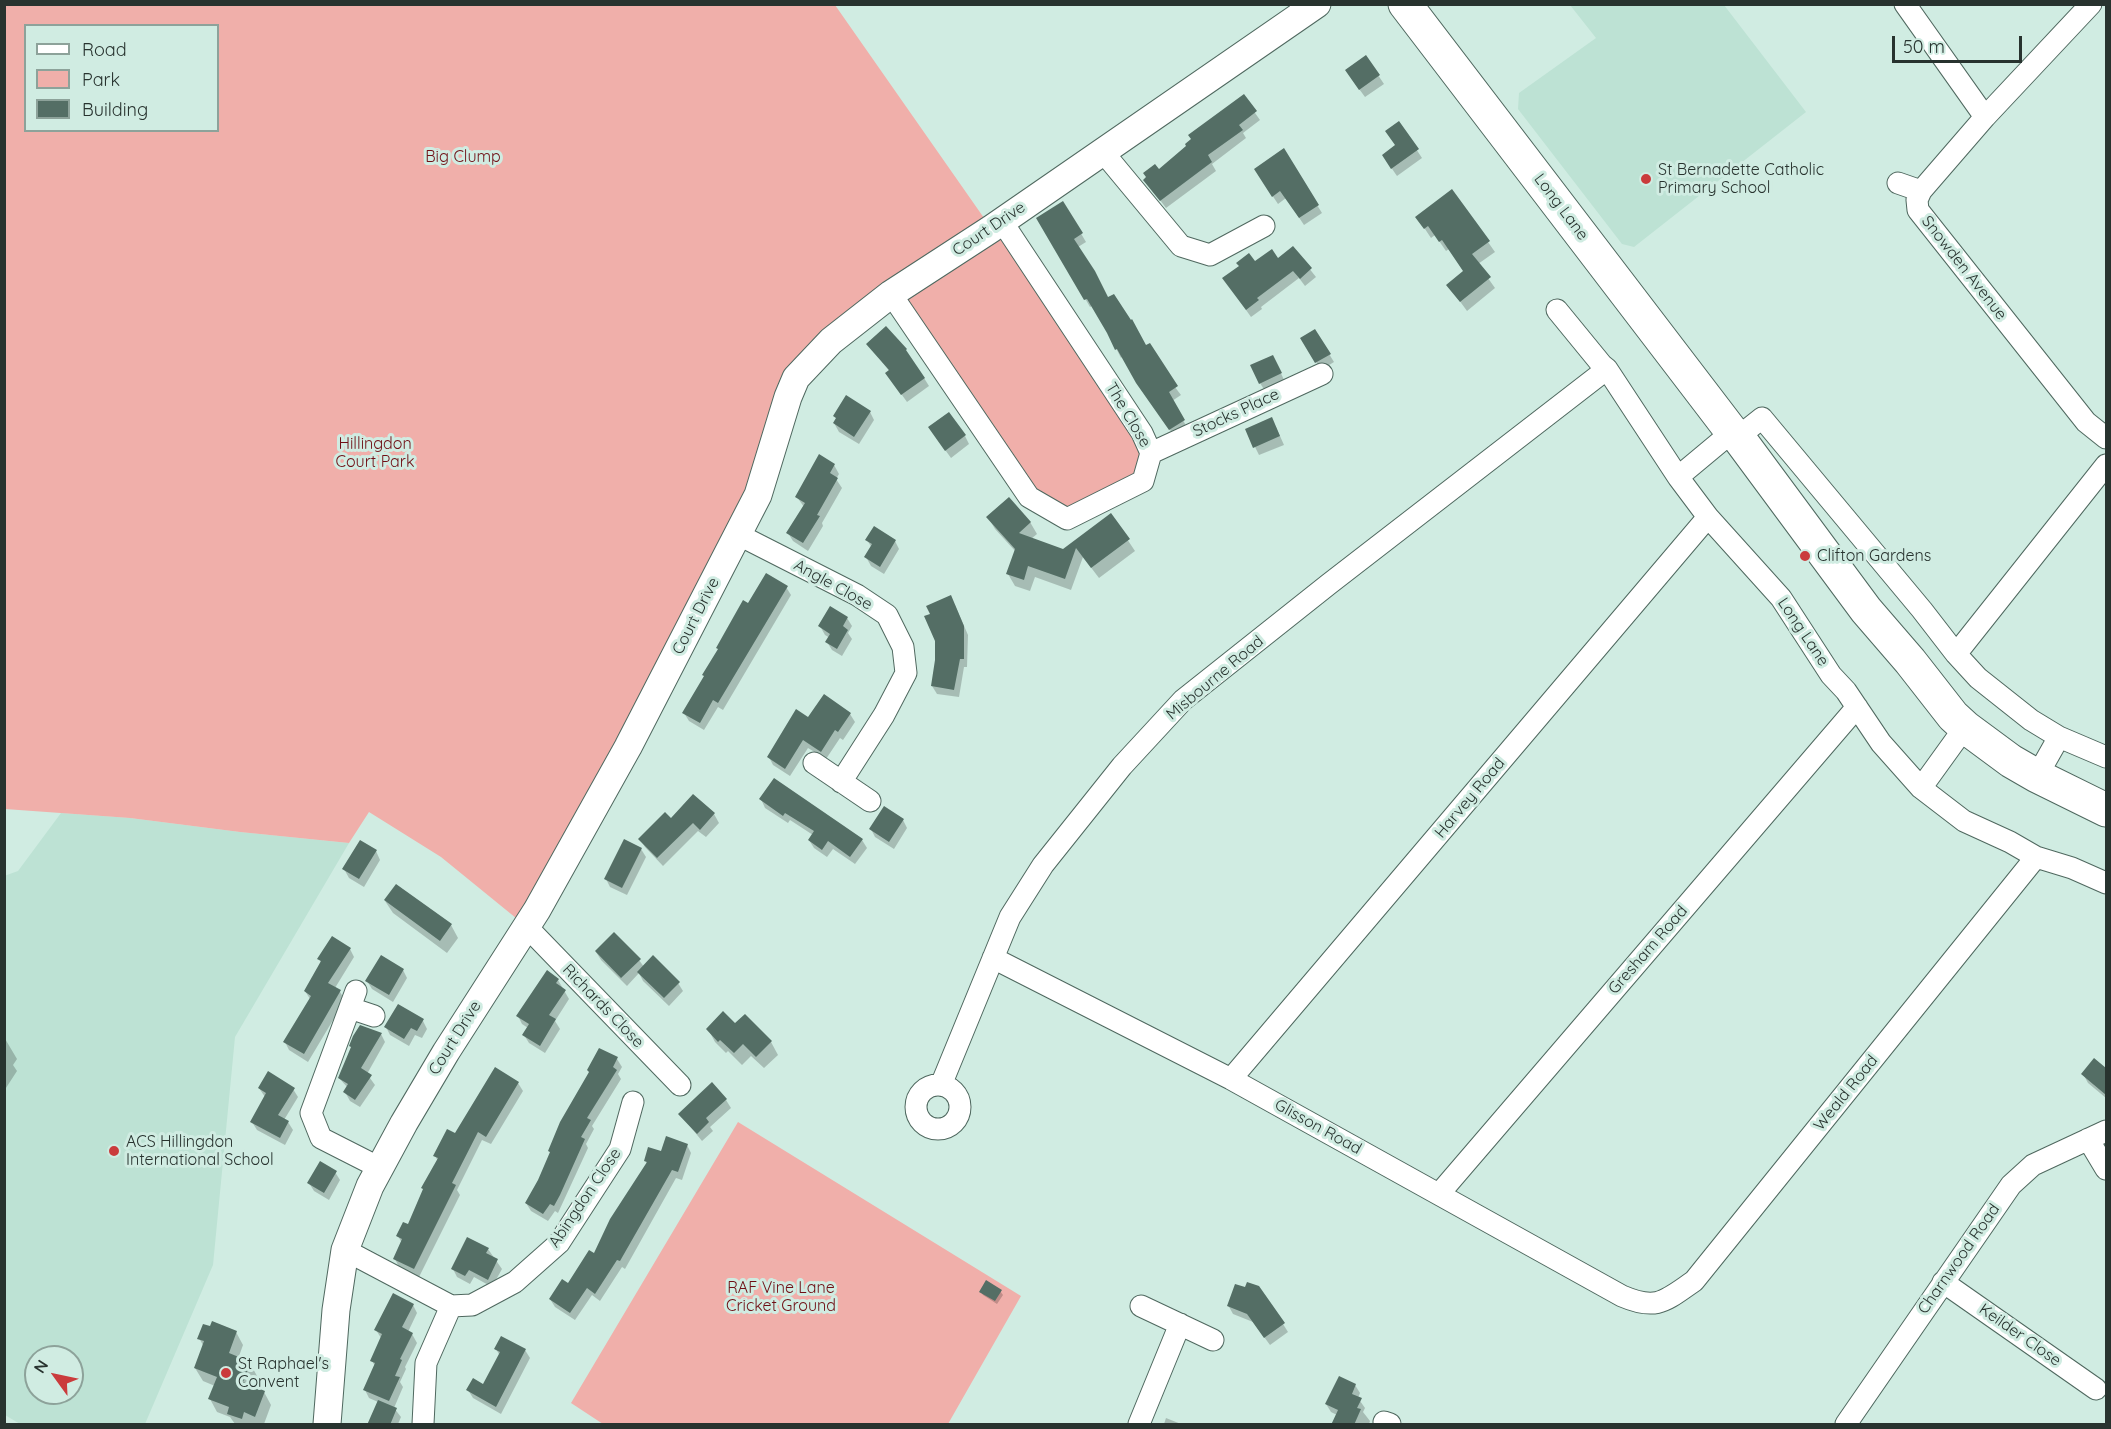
<!DOCTYPE html>
<html>
<head>
<meta charset="utf-8">
<style>
	body { margin:0 }
	#map { position:relative; width:2111px; height:1429px; overflow:hidden; background:#d0ece2; font-family:Quicksand,sans-serif }
	canvas { display:block }
	.frame { position:absolute; inset:0; border:6px solid #28332f; pointer-events:none }
	.legend { position:absolute; left:24px; top:24px; width:195px; height:108px; box-sizing:border-box; background:#d0ece2; border:2px solid #8da29a; margin:0; padding:8px 10px; list-style:none; font-size:18px; color:#28332f }
	.legend li { display:flex; align-items:center; gap:12px; height:30px }
	.legend b { width:30px; border:2px solid #8da29a }
	.north { position:absolute; left:24px; top:1345px; width:60px; height:60px; box-sizing:border-box; background:#d0ece2; border:2px solid #8da29a; border-radius:50%; rotate:303deg; font-size:16px; font-weight:700; line-height:24px; text-align:center; color:#28332f }
	.north::after { content:''; display:block; margin:auto; width:21px; height:27px; background:#ca3b3c; clip-path:polygon(50% 0,100% 100%,50% 72%,0 100%) }
	.scale { position:absolute; left:1892px; top:36px; width:130px; height:27px; box-sizing:border-box; border:3px solid #28332f; border-top:0; padding-left:8px; font-size:18px; line-height:21px; white-space:nowrap; color:#28332f; -webkit-text-stroke:4px #d0ece2; paint-order:stroke }
</style>
</head>
<body>
<div id="map">
<canvas width="2111" height="1429"></canvas>
<div class="frame"></div>
<ul class="legend">
<li><b style="height:8px;background:#fff"></b>Road</li>
<li><b style="height:16px;background:#f0afaa"></b>Park</li>
<li><b style="height:16px;background:#546e65"></b>Building</li>
</ul>
<div class="north">N</div>
<div class="scale">50 m</div>
</div>
<script>
const c = document.querySelector('canvas').getContext('2d');
c.lineJoin = 'round';
function fill(path, color) { c.fillStyle = color; c.fill(path, 'evenodd'); }
function trace(path, color, width, dash) { c.strokeStyle = color; c.lineWidth = width; c.lineCap = dash ? 'butt' : 'round'; c.setLineDash(dash || []); c.stroke(path); }
function drawText(font, color, halo, rows, align = 'center') {
  c.font = font + ' Quicksand,sans-serif'; c.lineWidth = 6; c.setLineDash([]); c.textBaseline = 'middle'; c.strokeStyle = halo; c.fillStyle = color; for (const [text, x, y, turn = 0] of rows) {
    c.save(); c.translate(x, y); c.rotate((+turn || 0) * Math.PI / 180); c.textAlign = isNaN(turn) ? turn : align; if (halo) c.strokeText(text, 0, 0); c.fillText(text, 0, 0); c.restore();
  }
}
fill(new Path2D(`
	M 1724,5 L 1806,112 L 1634,247 L 1622,244 L 1518,109 L 1519,93 L 1596,38 L 1570,5 Z
	M 61,813 L 130,818 L 240,832 L 349,843 L 235,1037 L 213,1265 L 145,1424 L 20,1424 L 5,1415 L 4,876 L 18,871 ZM 36,1357 L 72,1357 L 72,1393 L 36,1393 Z`), '#bde2d4');
fill(new Path2D(`
	M 4,5 L 835,5 L 991,228 L 1001,220 L 1142,433 L 1143,481 L 1067,519 L 1029,497 L 891,294 L 812,359 L 769,463 L 527,927 L 441,857 L 369,812 L 349,843 L 240,832 L 130,818 L 5,809 ZM 26,26 L 218,26 L 218,130 L 26,130 Z
	M 738,1122 L 1021,1296 L 948,1424 L 603,1424 L 571,1403 Z`), '#f0afaa');
fill(new Path2D(`
	M 1366,57 L 1384,84 L 1365,97 L 1351,78 Z
	M 1243,96 L 1260,120 L 1243,133 L 1246,138 L 1212,164 L 1216,171 L 1166,208 L 1145,180 L 1158,171 Z
	M 1399,123 L 1422,158 L 1397,176 L 1388,163 L 1397,146 Z
	M 1283,150 L 1322,213 L 1304,225 L 1286,198 L 1278,204 L 1260,177 Z
	M 1452,191 L 1495,252 L 1478,264 L 1495,288 L 1467,311 L 1448,285 L 1464,272 L 1449,249 L 1446,251 L 1435,235 L 1431,238 L 1417,217 Z
	M 1063,203 L 1086,242 L 1078,247 L 1108,299 L 1181,395 L 1172,401 L 1188,429 L 1175,437 L 1143,392 L 1123,356 L 1121,358 L 1109,334 L 1092,306 L 1090,307 L 1038,218 Z
	M 1293,248 L 1316,277 L 1305,286 L 1299,278 L 1261,307 L 1262,309 L 1251,317 L 1224,279 L 1278,260 Z
	M 1315,331 L 1334,362 L 1321,370 L 1302,339 Z
	M 868,344 L 924,378 L 929,386 L 907,402 L 892,381 L 890,372 Z
	M 1277,365 L 1285,382 L 1265,391 L 1260,383 Z
	M 870,412 L 874,420 L 859,444 L 839,432 L 834,423 L 837,420 L 835,416 Z
	M 1276,427 L 1284,445 L 1259,455 L 1255,447 Z
	M 935,436 L 965,436 L 969,444 L 951,458 Z
	M 819,456 L 834,465 L 839,474 L 836,479 L 842,488 L 822,523 L 823,526 L 808,551 L 793,541 L 788,533 L 804,507 L 797,497 Z
	M 1111,515 L 1135,551 L 1099,578 L 1083,557 L 1071,590 L 1035,577 L 1030,591 L 1015,586 L 1008,574 L 1016,552 L 995,529 L 988,517 L 1030,522 L 1037,534 L 1031,539 L 1064,550 Z
	M 867,540 L 895,541 L 899,549 L 884,574 L 871,566 L 866,557 L 872,548 Z
	M 786,587 L 791,595 L 723,710 L 718,707 L 704,730 L 689,721 L 684,713 L 748,605 Z
	M 955,605 L 968,635 L 967,667 L 964,667 L 959,697 L 937,694 L 932,686 L 937,660 L 937,641 Z
	M 847,618 L 852,626 L 848,633 L 852,639 L 842,656 L 832,650 L 827,642 L 830,638 L 825,635 L 820,626 Z
	M 850,714 L 855,722 L 843,740 L 840,738 L 826,759 L 808,748 L 790,776 L 773,765 L 769,757 L 808,719 Z
	M 693,796 L 714,814 L 719,823 L 706,837 L 698,831 L 663,866 L 645,847 L 640,839 L 671,820 Z
	M 761,799 L 862,840 L 867,848 L 855,864 L 833,849 L 827,857 L 814,848 L 809,840 L 813,835 L 790,820 L 788,823 L 765,808 Z
	M 903,820 L 907,828 L 894,849 L 875,837 L 871,829 Z
	M 641,849 L 646,857 L 627,895 L 610,887 L 606,879 Z
	M 376,851 L 380,860 L 364,887 L 349,878 L 344,869 Z
	M 385,901 L 451,925 L 458,938 L 447,953 L 393,913 Z
	M 350,949 L 354,957 L 335,988 L 340,992 L 345,1000 L 308,1062 L 289,1050 L 285,1042 L 310,999 L 305,991 L 322,964 L 319,959 Z
	M 596,952 L 639,960 L 644,967 L 678,983 L 683,991 L 669,1006 L 643,981 L 639,973 L 627,986 L 601,960 Z
	M 403,970 L 407,978 L 393,1002 L 372,989 L 367,981 Z
	M 558,980 L 569,999 L 555,1021 L 560,1029 L 545,1053 L 529,1043 L 524,1035 L 528,1028 L 522,1024 L 518,1016 Z
	M 423,1021 L 427,1029 L 422,1038 L 415,1035 L 409,1046 L 390,1035 L 386,1027 Z
	M 735,1025 L 771,1042 L 778,1055 L 764,1068 L 751,1056 L 742,1065 L 728,1051 L 726,1053 L 715,1042 L 708,1029 Z
	M 381,1034 L 385,1042 L 367,1074 L 375,1085 L 360,1107 L 350,1101 L 345,1092 L 348,1088 L 339,1078 Z
	M 4,1037 L 17,1059 L 13,1065 L 17,1071 L 4,1091 Z
	M 617,1059 L 622,1067 L 618,1074 L 621,1079 L 592,1126 L 594,1129 L 586,1144 L 588,1148 L 558,1213 L 555,1211 L 548,1221 L 531,1211 L 526,1203 L 539,1181 L 551,1154 L 549,1151 Z
	M 2094,1060 L 2106,1070 L 2106,1098 L 2088,1083 L 2083,1074 Z
	M 518,1083 L 523,1091 L 491,1144 L 482,1140 L 457,1190 L 460,1195 L 419,1277 L 399,1267 L 395,1259 L 402,1243 L 398,1236 L 409,1226 L 438,1161 L 435,1156 L 455,1135 Z
	M 259,1088 L 293,1089 L 298,1097 L 284,1120 L 288,1122 L 293,1130 L 285,1145 L 257,1130 L 252,1122 L 265,1097 Z
	M 726,1100 L 731,1108 L 710,1127 L 713,1131 L 702,1141 L 680,1114 Z
	M 687,1145 L 691,1153 L 682,1180 L 676,1178 L 625,1269 L 622,1267 L 600,1301 L 592,1295 L 575,1320 L 555,1307 L 550,1299 L 569,1285 L 594,1256 L 647,1164 L 645,1160 Z
	M 335,1172 L 340,1180 L 329,1200 L 314,1191 L 309,1183 Z
	M 488,1249 L 502,1269 L 492,1287 L 474,1277 L 470,1284 L 457,1277 L 453,1269 Z
	M 1000,1291 L 1003,1295 L 997,1304 L 983,1295 L 981,1292 Z
	M 413,1305 L 417,1313 L 408,1332 L 412,1334 L 417,1343 L 405,1367 L 406,1369 L 400,1382 L 403,1387 L 394,1408 L 401,1417 L 398,1424 L 369,1424 L 378,1402 L 369,1398 L 365,1390 L 375,1366 L 372,1361 L 381,1338 L 376,1330 Z
	M 1228,1305 L 1283,1324 L 1288,1332 L 1270,1345 L 1253,1322 L 1233,1314 Z
	M 236,1332 L 243,1345 L 238,1359 L 250,1363 L 257,1376 L 253,1388 L 264,1392 L 271,1405 L 264,1424 L 235,1424 L 230,1417 L 217,1412 L 210,1399 L 215,1386 L 203,1381 L 195,1368 L 204,1347 L 199,1338 Z
	M 496,1349 L 525,1350 L 530,1358 L 501,1414 L 473,1398 L 468,1390 L 484,1386 L 500,1356 Z
	M 1355,1385 L 1360,1393 L 1358,1398 L 1365,1408 L 1363,1412 L 1370,1421 L 1369,1424 L 1333,1424 L 1337,1415 L 1331,1412 L 1326,1404 Z
	M 1166,1418 L 1181,1424 L 1164,1424 Z`), '#0003');
fill(new Path2D(`
	M 1366,55 L 1380,75 L 1359,90 L 1345,70 Z
	M 1244,94 L 1257,111 L 1239,125 L 1243,130 L 1208,155 L 1212,162 L 1160,201 L 1143,180 L 1146,177 L 1143,173 L 1155,164 L 1159,169 L 1186,146 L 1185,144 L 1191,139 L 1188,135 Z
	M 1399,121 L 1419,149 L 1391,169 L 1382,155 L 1395,145 L 1385,131 Z
	M 1284,148 L 1319,205 L 1299,218 L 1280,191 L 1272,197 L 1254,169 Z
	M 1452,189 L 1490,241 L 1472,254 L 1491,277 L 1460,302 L 1446,285 L 1463,271 L 1442,240 L 1439,242 L 1428,226 L 1424,229 L 1415,217 Z
	M 1063,201 L 1083,233 L 1074,239 L 1095,271 L 1108,297 L 1114,294 L 1131,320 L 1132,319 L 1146,345 L 1150,343 L 1178,386 L 1169,392 L 1185,420 L 1169,430 L 1136,383 L 1117,349 L 1115,350 L 1107,333 L 1087,299 L 1084,300 L 1036,218 Z
	M 1293,246 L 1312,268 L 1300,279 L 1293,271 L 1257,298 L 1259,300 L 1246,310 L 1222,278 L 1239,266 L 1236,263 L 1249,253 L 1255,261 L 1272,249 L 1278,258 Z
	M 886,326 L 907,349 L 906,350 L 925,378 L 901,395 L 885,373 L 889,370 L 866,344 Z
	M 1315,329 L 1331,354 L 1315,363 L 1300,338 Z
	M 1273,355 L 1282,373 L 1259,384 L 1250,365 Z
	M 846,395 L 871,411 L 854,437 L 833,423 L 836,418 L 833,416 Z
	M 949,412 L 966,435 L 945,451 L 928,427 Z
	M 1272,417 L 1280,436 L 1253,448 L 1245,429 Z
	M 819,454 L 835,464 L 830,473 L 838,478 L 817,515 L 820,516 L 803,543 L 786,533 L 805,503 L 795,497 Z
	M 1009,497 L 1031,522 L 1019,533 L 1063,549 L 1111,513 L 1130,539 L 1091,568 L 1076,548 L 1065,579 L 1028,566 L 1024,580 L 1006,574 L 1015,549 L 986,517 Z
	M 874,526 L 896,540 L 880,567 L 864,557 L 872,544 L 865,540 Z
	M 766,573 L 788,586 L 718,703 L 713,700 L 700,723 L 682,713 L 704,676 L 702,675 L 718,649 L 716,648 L 743,600 L 748,603 Z
	M 951,595 L 964,626 L 964,659 L 960,659 L 954,690 L 931,686 L 935,660 L 935,641 L 924,616 L 930,614 L 926,606 Z
	M 830,606 L 848,617 L 843,626 L 848,630 L 837,649 L 825,642 L 830,634 L 818,626 Z
	M 824,694 L 851,713 L 838,732 L 835,730 L 821,752 L 803,740 L 785,769 L 767,757 L 796,709 L 808,717 Z
	M 774,778 L 863,839 L 850,857 L 828,841 L 822,850 L 808,840 L 814,831 L 785,813 L 783,816 L 759,799 Z
	M 693,794 L 715,813 L 700,830 L 693,823 L 657,858 L 638,839 L 665,812 L 671,818 Z
	M 884,806 L 904,819 L 889,842 L 869,829 Z
	M 624,839 L 642,848 L 622,888 L 604,879 Z
	M 360,840 L 377,850 L 359,879 L 342,869 Z
	M 396,884 L 452,924 L 440,941 L 384,900 Z
	M 614,932 L 641,959 L 621,978 L 595,951 Z
	M 332,936 L 351,948 L 328,983 L 341,990 L 304,1054 L 283,1042 L 311,996 L 304,991 L 321,961 L 317,959 Z
	M 381,955 L 404,969 L 389,995 L 365,981 Z
	M 653,955 L 680,982 L 664,998 L 637,972 Z
	M 547,970 L 559,979 L 556,983 L 566,990 L 549,1015 L 556,1019 L 540,1046 L 522,1035 L 529,1024 L 516,1016 Z
	M 398,1004 L 424,1019 L 417,1031 L 411,1028 L 404,1039 L 384,1027 Z
	M 723,1011 L 735,1023 L 745,1014 L 772,1041 L 756,1057 L 743,1044 L 734,1053 L 720,1040 L 718,1042 L 706,1029 Z
	M 360,1025 L 382,1033 L 361,1068 L 372,1075 L 355,1100 L 343,1092 L 348,1084 L 338,1078 L 351,1047 L 349,1046 L 353,1036 Z
	M 599,1048 L 618,1057 L 613,1067 L 617,1070 L 587,1118 L 591,1120 L 581,1137 L 585,1139 L 560,1195 L 554,1206 L 550,1204 L 543,1214 L 525,1203 L 538,1180 L 550,1152 L 548,1151 L 560,1122 L 589,1072 L 587,1070 Z
	M 2094,1058 L 2106,1068 L 2106,1095 L 2081,1074 Z
	M 495,1067 L 519,1082 L 486,1137 L 478,1132 L 452,1183 L 456,1185 L 414,1269 L 393,1259 L 402,1239 L 396,1236 L 403,1222 L 408,1224 L 423,1189 L 421,1188 L 438,1158 L 433,1156 L 447,1129 L 455,1133 Z
	M 268,1071 L 295,1088 L 278,1115 L 289,1121 L 280,1138 L 250,1122 L 266,1093 L 258,1088 Z
	M 712,1082 L 727,1099 L 706,1118 L 709,1122 L 697,1134 L 678,1114 Z
	M 666,1136 L 688,1144 L 678,1172 L 672,1170 L 620,1261 L 617,1260 L 595,1294 L 587,1288 L 570,1313 L 549,1299 L 562,1279 L 568,1283 L 589,1250 L 594,1253 L 610,1219 L 647,1162 L 644,1161 L 648,1147 L 661,1151 Z
	M 320,1161 L 337,1171 L 324,1193 L 307,1183 Z
	M 467,1237 L 489,1248 L 486,1253 L 498,1259 L 488,1280 L 469,1270 L 465,1276 L 451,1269 Z
	M 986,1280 L 1002,1290 L 995,1301 L 979,1292 Z
	M 1247,1282 L 1259,1286 L 1285,1323 L 1264,1338 L 1247,1314 L 1227,1306 L 1235,1284 L 1245,1287 Z
	M 393,1293 L 414,1304 L 402,1327 L 413,1333 L 400,1359 L 402,1360 L 395,1376 L 400,1377 L 389,1401 L 363,1390 L 375,1363 L 370,1361 L 382,1334 L 374,1330 Z
	M 212,1321 L 237,1331 L 229,1353 L 251,1362 L 243,1382 L 265,1391 L 255,1417 L 244,1412 L 242,1419 L 227,1414 L 229,1407 L 208,1399 L 217,1377 L 194,1368 L 204,1341 L 197,1339 L 203,1324 L 210,1326 Z
	M 501,1336 L 526,1349 L 496,1407 L 466,1390 L 473,1378 L 483,1384 L 500,1352 L 494,1349 Z
	M 1339,1376 L 1356,1384 L 1352,1394 L 1362,1398 L 1357,1408 L 1361,1409 L 1354,1425 L 1331,1425 L 1338,1410 L 1325,1404 Z
	M 378,1400 L 397,1408 L 390,1425 L 367,1425 Z`), '#546e65');
const minor = new Path2D(`
	M 1905,4 L 1985,117 L 1921,191 L 1917,200 L 1918,210 L 2086,422 L 2106,438
	M 1985,117 L 2091,4
	M 1103,152 L 1181,246 L 1210,255 L 1264,226
	M 1898,183 L 1921,191
	M 891,294 L 1029,497 L 1067,519 L 1143,481 L 1151,453 L 1142,433 L 1001,220
	M 1557,310 L 1602,365 L 1607,369 L 1678,477 L 1708,517 L 1781,598 L 1831,675 L 1846,691 L 1881,743 L 1921,788 L 1964,821 L 2010,842 L 2036,857 L 2072,868 L 2106,883
	M 1738,437 L 1762,418 L 1922,610 L 1956,654 L 1978,678 L 2031,720 L 2059,737 L 2037,776
	M 1151,453 L 1322,374
	M 1678,477 L 1732,432
	M 739,535 L 857,595 L 887,615 L 903,647 L 906,673 L 884,715 L 841,782
	M 1956,654 L 2106,465
	M 2059,737 L 2106,757
	M 814,763 L 870,801
	M 1921,788 L 1965,727
	M 527,927 L 680,1085
	M 993,958 L 1231,1079 L 1622,1296 C 1657,1311 1665,1301 1694,1281 L 2036,857
	M 356,991 L 311,1113 L 321,1138 L 380,1168
	M 350,1008 L 374,1016
	M 1231,1079 L 1708,517
	M 941,1085 L 1010,917 L 1043,865 L 1122,766 L 1183,700 L 1329,584 L 1607,369
	M916 1107a22 22 0 1 1 44 0a22 22 0 1 1-44 0Z
	M 2088,1139 L 2106,1169
	M 1439,1194 L 1857,707
	M 345,1250 L 451,1306 L 472,1305 L 515,1282 L 559,1243 L 620,1149 L 633,1102
	M 1943,1282 L 2096,1389
	M 1141,1306 L 1213,1340
	M 1384,1422 L 1390,1424
	M 423,1424 L 426,1363 L 451,1306
	M 1139,1424 L 1180,1324
	M 1846,1424 L 2011,1185 L 2033,1165 L 2106,1131`);
const tertiary = new Path2D(`
	M 327,1424 L 336,1310 L 345,1250 L 370,1186 L 404,1123 L 446,1052 L 537,910 L 628,747 L 758,495 L 788,397 L 796,378 L 831,341 L 891,294 L 991,229 L 1317,4`);
const primary = new Path2D(`
	M 1405,4 L 1732,432 L 1738,437 L 1866,610 L 1910,661 L 1953,716 L 1965,727 L 2011,761 L 2037,776 L 2106,810`);
trace(minor, '#4f685f', 23);
trace(tertiary, '#4f685f', 29);
trace(primary, '#4f685f', 35);
trace(minor, '#fff', 21);
trace(tertiary, '#fff', 27);
trace(primary, '#fff', 33);
for (const [x, y, r, color] of [
	[1646,179,6,"#ca3b3c"],
	[1805,556,6,"#ca3b3c"],
	[114,1151,6,"#ca3b3c"],
	[226,1373,6,"#ca3b3c"]
]) { const dot = new Path2D(); dot.arc(x, y, r, 0, 2 * Math.PI); c.fillStyle = color; c.fill(dot); trace(dot, '#d0ece2', 2); }
drawText('16px', '#700f15', '#d0ece2', [
	["Big Clump",463,157],
	["Hillingdon",375,444],
	["Court Park",375,462],
	["RAF Vine Lane",781,1288],
	["Cricket Ground",781,1306]
]);
drawText('16px', '#28332f', '#d0ece2', [
	["St Bernadette Catholic",1658,170],
	["Primary School",1658,188],
	["Clifton Gardens",1817,556],
	["ACS Hillingdon",126,1142],
	["International School",126,1160],
	["St Raphael's",238,1364],
	["Convent",238,1382]
], 'left');
drawText('16px', '#28332f', '#d0ece2', [
	["Long Lane",1561,207,53],
	["Court Drive",989,229,-34],
	["Snowden Avenue",1964,268,52],
	["Stocks Place",1236,413,-25],
	["The Close",1128,415,59],
	["Angle Close",833,585,29],
	["Court Drive",696,616,-63],
	["Long Lane",1803,632,56],
	["Misbourne Road",1215,678,-40],
	["Harvey Road",1470,798,-50],
	["Gresham Road",1648,950,-49],
	["Richards Close",603,1006,46],
	["Court Drive",455,1038,-58],
	["Weald Road",1846,1093,-51],
	["Glisson Road",1318,1127,29],
	["Abingdon Close",585,1198,-56],
	["Charnwood Road",1959,1259,-55],
	["Keilder Close",2020,1335,35]
]);
</script>
</body>
</html>
